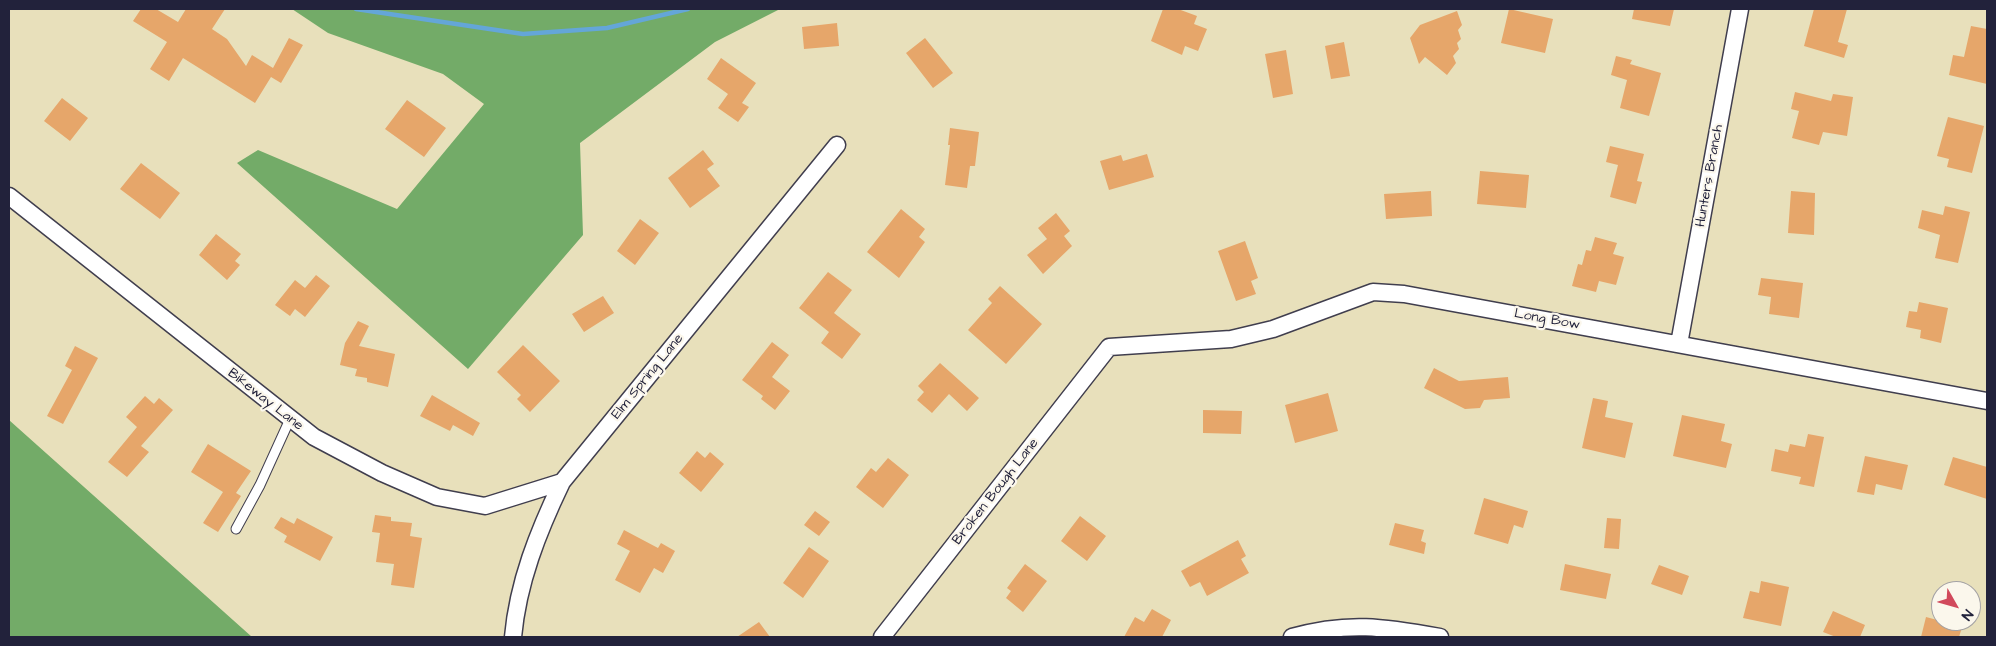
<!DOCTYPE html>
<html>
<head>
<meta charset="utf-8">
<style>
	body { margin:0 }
	#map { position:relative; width:1996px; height:646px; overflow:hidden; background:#e8e0bb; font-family:"Architects Daughter",sans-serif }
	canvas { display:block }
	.frame { position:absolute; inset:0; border:10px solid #22223b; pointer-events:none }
	.north { position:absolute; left:1931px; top:581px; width:50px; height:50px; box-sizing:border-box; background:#fbf7ec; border:1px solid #a4a2a5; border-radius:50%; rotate:128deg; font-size:14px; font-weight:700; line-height:20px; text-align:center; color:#22223b }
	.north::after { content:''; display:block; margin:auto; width:18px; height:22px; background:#d1495b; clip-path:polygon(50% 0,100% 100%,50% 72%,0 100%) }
</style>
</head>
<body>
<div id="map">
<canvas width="1996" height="646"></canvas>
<div class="frame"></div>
<div class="north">N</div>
</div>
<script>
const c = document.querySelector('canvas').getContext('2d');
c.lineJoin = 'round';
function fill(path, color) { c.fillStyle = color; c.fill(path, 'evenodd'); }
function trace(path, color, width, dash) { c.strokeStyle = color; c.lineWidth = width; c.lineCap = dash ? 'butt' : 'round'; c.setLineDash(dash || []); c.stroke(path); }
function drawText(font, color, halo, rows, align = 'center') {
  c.font = font + ' "Architects Daughter",sans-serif'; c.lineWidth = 4.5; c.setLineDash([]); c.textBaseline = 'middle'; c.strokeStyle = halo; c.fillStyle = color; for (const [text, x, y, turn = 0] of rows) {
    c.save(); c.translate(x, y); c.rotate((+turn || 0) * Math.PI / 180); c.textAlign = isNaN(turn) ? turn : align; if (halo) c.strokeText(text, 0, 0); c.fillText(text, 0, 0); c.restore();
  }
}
fill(new Path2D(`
	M 292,9 L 780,9 L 715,42 L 580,143 L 583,235 L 468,369 L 237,163 L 258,150 L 397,209 L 484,104 L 443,74 L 328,33 Z
	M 9,420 L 252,637 L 9,637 Z`), '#73ab68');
trace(new Path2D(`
	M 356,9 L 523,34 L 607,28 L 688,9`), '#64a6d8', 4.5);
fill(new Path2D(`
	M 141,9 L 156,9 L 178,22 L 186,9 L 225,9 L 212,29 L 227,39 L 246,66 L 252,55 L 273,68 L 289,38 L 303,45 L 281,83 L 271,77 L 255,103 L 183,58 L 169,81 L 150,69 L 167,42 L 133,21 Z
	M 1163,9 L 1178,9 L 1197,16 L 1194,24 L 1207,29 L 1198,51 L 1185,46 L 1182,55 L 1151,41 Z
	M 1509,9 L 1553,19 L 1545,53 L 1501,43 Z
	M 1634,9 L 1674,9 L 1670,26 L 1632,19 Z
	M 1814,9 L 1847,9 L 1838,42 L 1848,45 L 1844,58 L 1804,46 Z
	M 1457,11 L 1462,25 L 1458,30 L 1461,39 L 1457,43 L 1459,49 L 1453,56 L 1456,63 L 1447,75 L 1425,57 L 1419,64 L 1410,38 L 1420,25 Z
	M 837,23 L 839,46 L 804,49 L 802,27 Z
	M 1971,26 L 1987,29 L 1987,84 L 1949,75 L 1953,55 L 1964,57 Z
	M 925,38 L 953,73 L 933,88 L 906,53 Z
	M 1344,42 L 1350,76 L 1331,79 L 1325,46 Z
	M 1286,50 L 1293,94 L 1273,98 L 1265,54 Z
	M 1616,56 L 1632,60 L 1630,64 L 1661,73 L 1649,116 L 1620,108 L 1627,80 L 1611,75 Z
	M 721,58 L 756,83 L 742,103 L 749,107 L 738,122 L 718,108 L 728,94 L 707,79 Z
	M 1795,92 L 1831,101 L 1833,94 L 1853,97 L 1847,136 L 1823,132 L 1819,145 L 1792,138 L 1799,111 L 1791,109 Z
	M 62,98 L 88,118 L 70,141 L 44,121 Z
	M 407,100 L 446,128 L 424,157 L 385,129 Z
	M 1948,117 L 1984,126 L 1972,173 L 1947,167 L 1949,159 L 1937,156 Z
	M 950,128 L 979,132 L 975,166 L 970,166 L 967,188 L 945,185 L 950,145 L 948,145 Z
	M 1610,146 L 1644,154 L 1637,181 L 1642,182 L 1636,204 L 1610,197 L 1618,165 L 1606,162 Z
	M 703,150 L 714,164 L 707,169 L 720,186 L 690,208 L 668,178 Z
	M 1147,154 L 1154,177 L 1109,190 L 1100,161 L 1121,155 L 1123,161 Z
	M 141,163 L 180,193 L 160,219 L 120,189 Z
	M 1480,171 L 1529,175 L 1526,208 L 1477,204 Z
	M 1431,191 L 1432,216 L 1386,219 L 1384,194 Z
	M 1791,191 L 1815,193 L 1814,235 L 1788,233 Z
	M 1945,206 L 1970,212 L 1958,263 L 1935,258 L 1940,235 L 1918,228 L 1922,210 L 1943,215 Z
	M 901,209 L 925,229 L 919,237 L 925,242 L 899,278 L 867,252 Z
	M 1056,213 L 1070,231 L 1064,236 L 1072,246 L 1043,274 L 1027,255 L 1047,239 L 1038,228 Z
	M 640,219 L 659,233 L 635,265 L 617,251 Z
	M 216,234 L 241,254 L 235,261 L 240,265 L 227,280 L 199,255 Z
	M 1595,237 L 1617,243 L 1613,254 L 1624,257 L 1616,285 L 1599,281 L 1596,292 L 1572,286 L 1578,264 L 1582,265 L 1586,250 L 1591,251 Z
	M 1245,241 L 1258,278 L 1251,281 L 1256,294 L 1236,301 L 1218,251 Z
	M 828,272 L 852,290 L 834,313 L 861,334 L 842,359 L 821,343 L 829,332 L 799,308 Z
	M 316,275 L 330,286 L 305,317 L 295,309 L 290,316 L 275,305 L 295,280 L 305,288 Z
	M 1761,278 L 1803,283 L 1799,318 L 1769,314 L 1771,297 L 1758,295 Z
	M 1000,286 L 1042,324 L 1006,364 L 968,330 L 992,303 L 988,299 Z
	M 603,296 L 614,313 L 584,332 L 572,314 Z
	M 1919,302 L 1948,308 L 1941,343 L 1920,338 L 1921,330 L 1906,327 L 1909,311 L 1917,312 Z
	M 358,321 L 369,326 L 359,346 L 395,354 L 388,387 L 367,382 L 367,378 L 355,376 L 357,369 L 340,365 L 345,343 Z
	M 772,342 L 789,355 L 772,377 L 790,391 L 775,410 L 761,399 L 763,396 L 742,380 Z
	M 523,345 L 560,381 L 530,412 L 517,399 L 521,395 L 497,372 Z
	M 75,346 L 98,358 L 63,424 L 47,416 L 72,370 L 65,366 Z
	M 940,363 L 979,398 L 967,411 L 949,394 L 932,413 L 917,400 L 924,392 L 918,386 Z
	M 1434,368 L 1459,381 L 1508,377 L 1510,398 L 1484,400 L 1480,408 L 1465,409 L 1424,388 Z
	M 1328,393 L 1338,431 L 1295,443 L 1285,405 Z
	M 432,395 L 480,423 L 473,436 L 453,425 L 450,431 L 420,416 Z
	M 145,396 L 154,404 L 159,398 L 173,410 L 141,446 L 149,452 L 127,477 L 108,462 L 137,427 L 126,417 Z
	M 1593,398 L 1608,401 L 1605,417 L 1633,423 L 1625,458 L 1582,448 Z
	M 1203,410 L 1242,411 L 1241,434 L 1203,433 Z
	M 1682,415 L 1725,424 L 1721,441 L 1732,444 L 1726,468 L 1673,456 Z
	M 1808,434 L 1824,437 L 1814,487 L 1799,484 L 1801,477 L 1771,471 L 1775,449 L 1788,452 L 1790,444 L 1805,447 Z
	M 208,444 L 251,471 L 236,493 L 241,496 L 218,532 L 203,523 L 223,492 L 191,472 Z
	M 697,451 L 705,458 L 710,452 L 724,464 L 701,492 L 679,473 Z
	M 1865,456 L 1908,465 L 1902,490 L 1876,484 L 1874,495 L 1857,492 Z
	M 1953,457 L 1987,467 L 1987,499 L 1944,485 Z
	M 888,458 L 909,475 L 883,508 L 856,487 L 871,468 L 876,472 Z
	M 1484,498 L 1528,511 L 1523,528 L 1514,525 L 1508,544 L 1474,534 Z
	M 815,511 L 830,522 L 819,536 L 804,525 Z
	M 375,515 L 391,517 L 391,521 L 412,523 L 410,536 L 422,538 L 414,588 L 391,585 L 394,564 L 376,562 L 380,533 L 372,532 Z
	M 1080,516 L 1106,536 L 1087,561 L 1061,541 Z
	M 281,517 L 294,524 L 297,518 L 333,537 L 320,561 L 284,542 L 287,536 L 274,528 Z
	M 1607,518 L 1621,519 L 1619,549 L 1604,548 Z
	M 1395,523 L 1424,530 L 1421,541 L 1426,543 L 1424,554 L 1389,545 Z
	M 624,530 L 658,548 L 661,543 L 675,551 L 663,573 L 654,568 L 640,593 L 615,580 L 630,551 L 617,544 Z
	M 1238,540 L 1246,556 L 1241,559 L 1249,573 L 1207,596 L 1200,582 L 1190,587 L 1181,571 Z
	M 809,547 L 829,561 L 803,598 L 783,583 Z
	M 1025,564 L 1047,581 L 1023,612 L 1006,598 L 1011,591 L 1007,588 Z
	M 1565,564 L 1611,574 L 1606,599 L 1560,590 Z
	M 1659,565 L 1689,576 L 1682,595 L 1651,584 Z
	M 1761,581 L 1789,587 L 1781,626 L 1743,618 L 1750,591 L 1759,593 Z
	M 1152,609 L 1171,620 L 1162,637 L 1124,637 L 1135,617 L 1144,622 Z
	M 1833,611 L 1865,625 L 1860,637 L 1836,637 L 1823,632 Z
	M 1926,617 L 1941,621 L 1964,621 L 1959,637 L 1921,637 Z
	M 759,622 L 770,637 L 737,637 Z`), '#e6a66a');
const lane = new Path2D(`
	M 236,529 L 260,485 L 290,419`);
const street = new Path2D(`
	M 9,196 L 314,437 L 382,473 L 437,497 L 485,506 L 562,482
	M 1679,344 L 1740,9
	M 513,637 C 518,582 538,532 562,482 L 837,145
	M 882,637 L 1109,347 L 1231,339 L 1273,329 L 1373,292 L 1404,294 L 1987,401
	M 1292,637 C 1348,621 1384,627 1440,637`);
trace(lane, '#403e4e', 11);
trace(street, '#403e4e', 19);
trace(lane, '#fff', 9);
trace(street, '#fff', 16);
drawText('14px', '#22223b', '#fbf7ec', [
	["Hunters Branch",1710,176,-80],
	["Long Bow",1547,320,10],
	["Elm Spring Lane",648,377,-51],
	["Bikeway Lane",265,400,38],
	["Broken Bough Lane",996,492,-52]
]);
</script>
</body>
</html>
